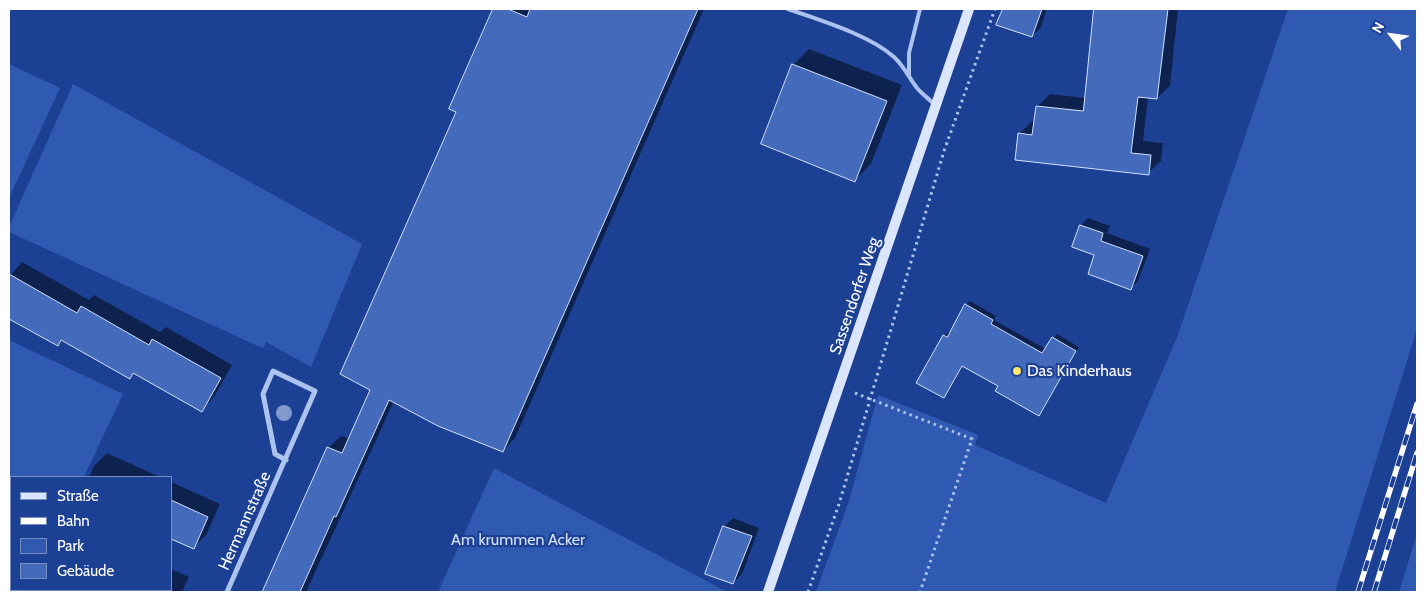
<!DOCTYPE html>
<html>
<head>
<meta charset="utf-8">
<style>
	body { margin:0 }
	#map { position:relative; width:1426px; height:601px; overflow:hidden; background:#1c4194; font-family:Cabin,sans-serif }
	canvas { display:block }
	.frame { position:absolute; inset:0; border:10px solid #fff; pointer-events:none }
	.legend { position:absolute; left:10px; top:476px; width:162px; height:115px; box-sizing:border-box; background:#1c4194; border:1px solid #778dbf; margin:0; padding:6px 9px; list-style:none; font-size:15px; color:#fff }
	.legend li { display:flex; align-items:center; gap:10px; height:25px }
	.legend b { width:25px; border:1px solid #778dbf }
	.north { position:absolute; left:1366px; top:10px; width:50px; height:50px; -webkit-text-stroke:4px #1c4194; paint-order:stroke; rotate:300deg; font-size:14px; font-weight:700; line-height:20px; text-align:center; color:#fff }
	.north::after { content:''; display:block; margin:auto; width:18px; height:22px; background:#fff; clip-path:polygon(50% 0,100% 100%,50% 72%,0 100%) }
</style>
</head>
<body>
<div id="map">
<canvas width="1426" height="601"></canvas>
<div class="frame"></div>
<ul class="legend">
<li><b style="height:6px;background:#dbe5fb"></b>Straße</li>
<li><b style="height:6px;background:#fff"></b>Bahn</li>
<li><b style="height:14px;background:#305ab2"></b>Park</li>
<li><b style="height:14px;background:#446abb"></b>Gebäude</li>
</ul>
<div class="north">N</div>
</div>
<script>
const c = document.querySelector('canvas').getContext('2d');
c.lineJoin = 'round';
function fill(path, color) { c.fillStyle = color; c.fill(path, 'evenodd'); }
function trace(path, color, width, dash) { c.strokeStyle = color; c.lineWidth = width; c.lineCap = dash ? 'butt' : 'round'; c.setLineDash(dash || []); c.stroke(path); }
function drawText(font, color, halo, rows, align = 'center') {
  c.font = font + ' Cabin,sans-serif'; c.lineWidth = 4.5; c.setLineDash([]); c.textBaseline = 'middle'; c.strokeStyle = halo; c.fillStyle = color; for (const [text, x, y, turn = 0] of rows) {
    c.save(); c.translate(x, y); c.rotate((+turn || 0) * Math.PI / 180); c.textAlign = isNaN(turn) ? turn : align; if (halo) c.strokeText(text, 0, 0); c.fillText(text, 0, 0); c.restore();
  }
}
fill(new Path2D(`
	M 1288,9 L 1417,9 L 1417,329 L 1335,592 L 816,592 L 849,501 L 878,395 L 978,435 L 975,445 L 1106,503 L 1178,335 Z
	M 9,64 L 60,88 L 9,198 Z
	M 73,84 L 362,244 L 311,367 L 266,342 L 263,348 L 258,346 L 9,232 L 9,227 Z
	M 9,340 L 123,394 L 84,477 L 11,477 L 11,590 L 30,590 L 29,592 L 9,592 Z
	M 494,468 L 727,592 L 438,592 Z
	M 1417,534 L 1417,592 L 1399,592 Z`), '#305ab2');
fill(new Path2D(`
	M 495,9 L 704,9 L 515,438 L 503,451 L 394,401 L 306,592 L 264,592 L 328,448 L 341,436 L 350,439 L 372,389 L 457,112 L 451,109 Z
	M 1004,9 L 1047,9 L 1041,27 L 1032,36 L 998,25 Z
	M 1095,9 L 1178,9 L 1170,86 L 1157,98 L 1148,97 L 1143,141 L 1163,143 L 1161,161 L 1148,173 L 1019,134 L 1032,121 L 1035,122 L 1037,107 L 1050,94 L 1085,98 Z
	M 809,49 L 902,85 L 871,164 L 855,180 L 793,65 Z
	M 1088,218 L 1110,226 L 1107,233 L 1150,249 L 1138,281 L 1131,288 L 1096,255 L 1081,225 Z
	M 22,262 L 89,300 L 94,295 L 160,332 L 166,327 L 232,365 L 214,397 L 201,410 L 135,372 L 129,377 L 63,340 L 58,345 L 9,317 L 9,277 Z
	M 970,301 L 996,316 L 994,320 L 1046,349 L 1057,334 L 1079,347 L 1043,410 L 1039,414 L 1000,386 L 963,365 L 948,393 L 944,397 L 944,336 L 948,332 L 950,333 L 966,305 Z
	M 107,453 L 160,477 L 89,477 L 94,466 Z
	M 171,482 L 220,504 L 206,535 L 194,547 L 171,537 Z
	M 733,518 L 759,528 L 742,574 L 733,583 L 707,573 L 725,526 Z
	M 171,569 L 189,577 L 182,592 L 133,592 L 135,590 L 171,590 Z`), '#0007');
const building = new Path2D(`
	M 493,9 L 508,9 L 527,17 L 530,9 L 698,9 L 503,452 L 438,426 L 389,400 L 336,517 L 334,516 L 300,592 L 262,592 L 327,447 L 342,453 L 370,390 L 340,374 L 456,112 L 449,109 Z
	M 1003,9 L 1042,9 L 1032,37 L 996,25 Z
	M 1094,9 L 1168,9 L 1157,99 L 1138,97 L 1131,153 L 1151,155 L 1149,175 L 1015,160 L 1018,133 L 1032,135 L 1036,106 L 1083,111 Z
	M 792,64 L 887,101 L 855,182 L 761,144 Z
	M 1080,225 L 1103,233 L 1101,241 L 1143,256 L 1131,290 L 1088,274 L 1094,255 L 1072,247 Z
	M 9,274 L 77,313 L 81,306 L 149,345 L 152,339 L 221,378 L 202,412 L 133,373 L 130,379 L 61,340 L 58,346 L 9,319 Z
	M 965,304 L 993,320 L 991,324 L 1042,353 L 1052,337 L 1076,351 L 1039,416 L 995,391 L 998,386 L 962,366 L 944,398 L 916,383 L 943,335 L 947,337 Z
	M 171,500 L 208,517 L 194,549 L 171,539 Z
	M 723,526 L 752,536 L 733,584 L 705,574 Z`);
fill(building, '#446abb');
trace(building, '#d4e1fb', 1);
trace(new Path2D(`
	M 855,393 L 972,439 L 920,592
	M 808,592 L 839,504 L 944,151 L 995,9`), '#adc3ef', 3, [2.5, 4]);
trace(new Path2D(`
	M 788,9 C 819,20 870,35 894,57 C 904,66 909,78 917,88 C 922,94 929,99 934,104
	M 909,75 L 909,53 L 920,9`), '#adc3ef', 4);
trace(new Path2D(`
	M 227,592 L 315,391 L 273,371 L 263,394 L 275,454 L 286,460`), '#adc3ef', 5);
trace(new Path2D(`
	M 768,592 L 969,9`), '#dbe5fb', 10);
const rail = new Path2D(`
	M 1358,592 L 1417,404
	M 1374,592 L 1417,453`);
trace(rail, '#fff', 5.5);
trace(rail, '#1c4194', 4, [11]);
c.fillStyle = '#8199cd';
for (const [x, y] of [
	[284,413]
]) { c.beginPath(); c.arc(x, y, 8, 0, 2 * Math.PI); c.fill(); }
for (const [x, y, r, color] of [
	[1017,371,5,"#ffe76b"]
]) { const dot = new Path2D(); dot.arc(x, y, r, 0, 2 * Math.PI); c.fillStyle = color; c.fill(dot); trace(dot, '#1c4194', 2); }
drawText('16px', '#fff', '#1c4194', [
	["Sassendorfer Weg",855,296,-71],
	["Hermannstraße",245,521,-66]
]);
drawText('16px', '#fff', '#1c4194', [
	["Das Kinderhaus",1027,371]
], 'left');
drawText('16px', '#d4e1fb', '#1c4194', [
	["Am krummen Acker",518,540]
]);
</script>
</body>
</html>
